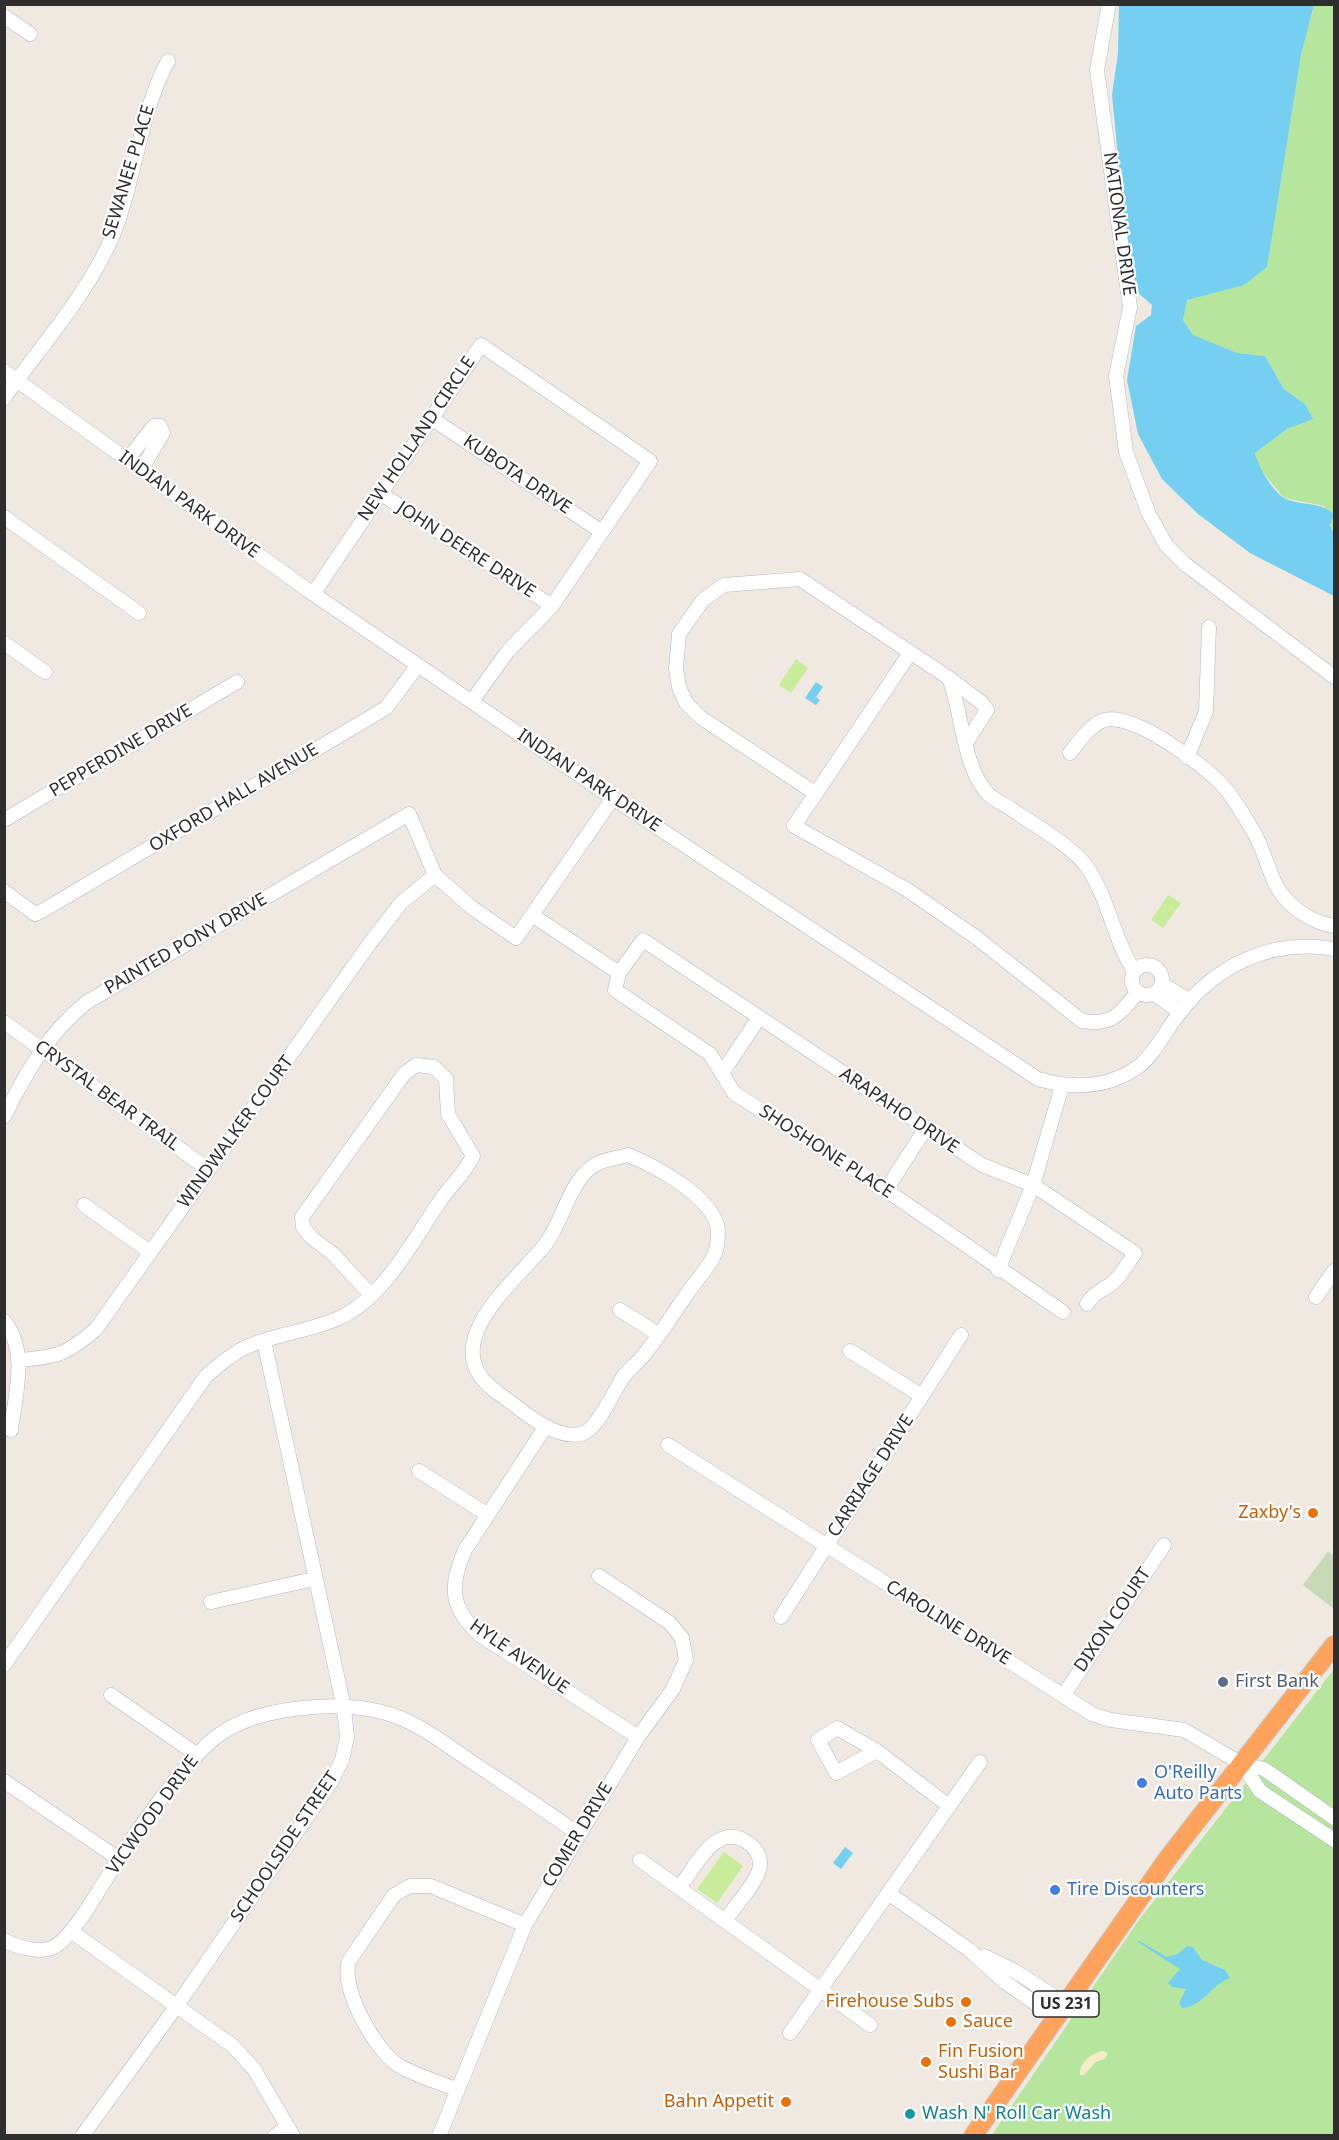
<!DOCTYPE html>
<html>
<head>
<meta charset="utf-8">
<style>
	body { margin:0 }
	#map { position:relative; width:1339px; height:2140px; overflow:hidden; background:#efe9e1; font-family:"Noto Sans",sans-serif }
	canvas { display:block }
	.frame { position:absolute; inset:0; border:6px solid #2e2e2e; pointer-events:none }
</style>
</head>
<body>
<div id="map">
<canvas width="1339" height="2140"></canvas>
<div class="frame"></div>
</div>
<script>
const c = document.querySelector('canvas').getContext('2d');
c.lineJoin = 'round';
function fill(path, color) { c.fillStyle = color; c.fill(path, 'evenodd'); }
function trace(path, color, width, dash) { c.strokeStyle = color; c.lineWidth = width; c.lineCap = dash ? 'butt' : 'round'; c.setLineDash(dash || []); c.stroke(path); }
function drawText(font, color, halo, rows, align = 'center') {
  c.font = font + ' "Noto Sans",sans-serif'; c.lineWidth = 4.5; c.setLineDash([]); c.textBaseline = 'middle'; c.strokeStyle = halo; c.fillStyle = color; for (const [text, x, y, turn = 0] of rows) {
    c.save(); c.translate(x, y); c.rotate((+turn || 0) * Math.PI / 180); c.textAlign = isNaN(turn) ? turn : align; if (halo) c.strokeText(text, 0, 0); c.fillText(text, 0, 0); c.restore();
  }
}
fill(new Path2D(`
	M 1314,5 L 1334,5 L 1334,534 L 1324,506 L 1284,498 L 1259,468 L 1255,453 L 1287,429 L 1312,419 L 1305,404 L 1284,389 L 1265,356 L 1237,353 L 1192,335 L 1183,320 L 1186,300 L 1266,267 L 1301,55 Z
	M 1334,1669 L 1334,2135 L 991,2136 L 1139,1920 Z`), '#b6e59e');
fill(new Path2D(`
	M 1103,2051 L 1108,2053 L 1105,2059 L 1096,2062 L 1084,2075 L 1080,2075 C 1079,2063 1091,2053 1103,2051 Z`), '#f3ecc5');
fill(new Path2D(`
	M 1328,1551 L 1334,1556 L 1334,1609 L 1303,1585 Z`), '#c8d9b8');
fill(new Path2D(`
	M 796,659 L 808,668 L 791,693 L 779,685 Z
	M 1168,895 L 1181,903 L 1163,928 L 1151,920 Z
	M 724,1852 L 743,1866 L 717,1903 L 697,1889 Z`), '#c9ec9a');
fill(new Path2D(`
	M 1119,5 L 1314,5 L 1301,55 L 1267,267 L 1244,285 L 1187,300 L 1183,320 L 1193,335 L 1237,353 L 1265,356 L 1284,389 L 1305,404 L 1313,419 L 1287,429 L 1255,453 C 1258,466 1273,493 1286,499 C 1303,506 1319,501 1334,514 L 1330,525 L 1334,534 L 1334,596 L 1250,553 L 1198,514 L 1162,479 L 1138,434 L 1127,380 L 1136,326 L 1151,315 L 1152,305 L 1137,292 L 1124,217 L 1112,95 L 1118,53 Z
	M 816,682 L 823,687 L 816,697 L 820,700 L 816,705 L 805,698 Z
	M 845,1847 L 853,1853 L 841,1869 L 833,1863 Z
	M 1139,1941 L 1167,1957 L 1178,1954 L 1187,1946 L 1193,1947 L 1202,1960 L 1225,1970 L 1230,1978 C 1212,1984 1202,2007 1182,2008 L 1179,2003 L 1186,1989 L 1172,1987 L 1168,1983 L 1180,1969 L 1138,1942 Z`), '#75cff0');
const minor = new Path2D(`
	M 1109,4 L 1097,70 L 1130,307 L 1116,376 L 1126,452 L 1148,512 L 1166,545 L 1185,564 L 1334,677
	M 4,16 L 30,34
	M 4,371 L 309,591 L 613,798 L 1038,1079 C 1073,1089 1108,1089 1139,1066 C 1152,1057 1167,1029 1178,1015 C 1215,965 1272,938 1334,949
	M 4,398 C 41,346 88,294 113,235 C 136,178 139,115 168,61
	M 431,418 L 602,532
	M 127,460 L 154,426 L 160,426 L 163,433 L 141,470
	M 380,493 L 552,606
	M 4,517 L 139,613
	M 313,594 L 481,345 L 650,461 L 552,606 L 508,651 L 472,701
	M 4,643 L 45,672
	M 910,653 L 794,826 L 906,889 L 977,938 L 1082,1021 C 1113,1026 1119,1014 1137,993
	M 949,678 L 982,703 L 987,710 L 966,743
	M 1070,753 C 1079,742 1088,727 1102,721 C 1130,709 1204,765 1223,786 C 1235,799 1244,816 1253,831 C 1266,851 1269,880 1284,897 C 1297,912 1315,923 1334,926
	M 1187,757 L 1206,712 L 1209,627
	M 815,793 L 700,717 L 686,703 L 679,687 L 676,669 L 679,634 L 703,600 L 724,585 L 800,579 L 949,678 C 963,714 962,765 988,794 C 994,800 1004,804 1011,809 C 1032,823 1073,847 1087,867 C 1109,899 1113,938 1134,971
	M 4,820 L 237,682
	M 4,891 L 35,914 L 42,911 L 386,708 L 418,665
	M 532,915 L 619,973
	M1132 980a15 15 0 1 1 30 0a15 15 0 1 1-30 0Z
	M 1162,984 L 1189,1000
	M 1155,994 L 1180,1012
	M 4,1022 L 209,1170
	M 722,1073 L 759,1018
	M 4,1117 C 25,1074 49,1032 87,1002 L 409,814 L 435,875 L 471,907 L 516,938 L 613,798
	M 628,1155 C 655,1166 716,1198 718,1231 C 718,1237 717,1248 715,1253 C 711,1265 699,1277 692,1287 C 675,1310 660,1336 642,1357 C 636,1364 628,1370 623,1377 C 614,1391 597,1431 581,1434 C 552,1440 520,1408 498,1393 C 432,1347 512,1285 544,1246 C 564,1222 570,1173 601,1162 C 610,1159 619,1157 628,1155 Z
	M 886,1190 L 926,1128
	M 84,1205 L 150,1252
	M 998,1270 L 1033,1185 L 1062,1086
	M 1316,1297 L 1334,1271
	M 620,1310 L 658,1334
	M 1063,1312 L 870,1179 L 734,1093 L 710,1054 L 615,990 L 619,973 L 643,940 L 982,1165 L 1033,1185 L 1135,1253 C 1127,1264 1120,1279 1108,1286 C 1097,1294 1095,1292 1087,1304
	M 4,1321 C 29,1352 15,1395 11,1430
	M 850,1351 L 922,1396
	M 20,1360 C 58,1357 67,1354 96,1329 L 370,943 L 401,903 L 435,875
	M 546,1426 L 465,1550 C 449,1586 450,1608 480,1635 L 638,1737
	M 668,1445 L 1092,1714 L 1111,1720 L 1184,1730 L 1242,1764 L 1264,1769 L 1334,1818
	M 419,1471 L 488,1515
	M 211,1602 L 314,1579
	M 781,1617 L 961,1335
	M 4,1665 L 206,1376 C 220,1364 234,1352 251,1345 C 280,1333 311,1331 339,1318 C 385,1297 413,1240 440,1201 C 451,1185 465,1173 473,1156 L 448,1114 L 446,1079 L 434,1067 L 416,1065 L 404,1074 L 302,1217 L 303,1227 L 312,1238 L 332,1253 L 371,1295
	M 111,1695 L 196,1754
	M 1063,1696 L 1164,1545
	M 877,1751 L 837,1728 L 818,1740 L 836,1773 L 877,1751 L 949,1806
	M 1242,1764 L 1260,1791 L 1334,1840
	M 4,1781 L 119,1859
	M 640,1860 L 870,2025
	M 679,1888 C 697,1864 718,1818 751,1845 C 758,1851 762,1861 759,1870 C 755,1885 734,1907 725,1921
	M 888,1893 L 968,1949 L 1005,1982 L 1056,2018
	M 72,1932 L 233,2046 L 254,2069 L 293,2136
	M 4,1940 C 15,1947 40,1953 52,1948 C 73,1939 104,1881 117,1861 C 142,1825 183,1763 216,1737 C 254,1707 336,1700 382,1712 C 415,1720 442,1742 469,1760 C 506,1785 543,1808 578,1834
	M 984,1956 L 1013,1970 L 1066,2004
	M 790,2033 L 980,1762
	M 458,2090 C 439,2082 416,2076 398,2065 C 375,2050 340,1988 349,1961 L 394,1895 L 410,1886 L 431,1886 L 525,1925
	M 82,2136 L 176,2007 L 331,1782 L 342,1760 L 347,1737 L 344,1708 L 264,1341
	M 275,2136 L 287,2127
	M 439,2136 L 525,1925 L 638,1737 L 673,1689 L 686,1660 L 682,1638 L 670,1623 L 599,1576`);
const highway = new Path2D(`
	M 973,2136 L 1168,1858 L 1334,1645`);
trace(minor, '#b4b7c1', 15);
trace(highway, '#c9c9c9', 20);
trace(minor, '#fff', 14);
trace(highway, '#ffa35c', 18);
for (const [x, y, r, color] of [
	[1313,1513,6,"#e8710a"],
	[1223,1682,6,"#5c6f8a"],
	[1142,1783,6,"#3f7fe0"],
	[1055,1890,6,"#3f7fe0"],
	[966,2002,6,"#e8710a"],
	[951,2022,6,"#e8710a"],
	[926,2062,6,"#e8710a"],
	[786,2102,6,"#e8710a"],
	[910,2114,6,"#0f9aa8"]
]) { const dot = new Path2D(); dot.arc(x, y, r, 0, 2 * Math.PI); c.fillStyle = color; c.fill(dot); trace(dot, '#fff', 2); }
for (const [x, y, w] of [
	[1066,2004,66]
]) { const box = new Path2D(); box.roundRect(x - w / 2, y - 13, w, 26, 4.5); c.fillStyle = '#fff'; c.fill(box); trace(box, '#2e2e2e', 1.5); }
drawText('bold 16px', '#2e2e2e', null, [
	["US 231",1066,2004]
]);
drawText('18px', '#2e2e2e', '#fff', [
	["SEWANEE PLACE",129,172,-73],
	["NATIONAL DRIVE",1119,224,82],
	["NEW HOLLAND CIRCLE",417,439,-56],
	["KUBOTA DRIVE",517,475,34],
	["INDIAN PARK DRIVE",189,505,36],
	["JOHN DEERE DRIVE",466,550,33],
	["PEPPERDINE DRIVE",121,751,-31],
	["INDIAN PARK DRIVE",589,781,34],
	["OXFORD HALL AVENUE",234,798,-31],
	["PAINTED PONY DRIVE",186,944,-30],
	["CRYSTAL BEAR TRAIL",107,1096,36],
	["ARAPAHO DRIVE",899,1111,34],
	["WINDWALKER COURT",236,1132,-54],
	["SHOSHONE PLACE",826,1152,33],
	["CARRIAGE DRIVE",871,1476,-57],
	["DIXON COURT",1113,1620,-56],
	["CAROLINE DRIVE",948,1623,32],
	["HYLE AVENUE",519,1657,35],
	["VICWOOD DRIVE",153,1815,-54],
	["COMER DRIVE",578,1835,-59],
	["SCHOOLSIDE STREET",285,1847,-56]
]);
drawText('18px', '#c56008', '#fff', [
	["Zaxby's",1301,1513],
	["Firehouse Subs",954,2002],
	["Sauce",963,2022,"left"],
	["Fin Fusion",938,2052,"left"],
	["Sushi Bar",938,2073,"left"],
	["Bahn Appetit",774,2102]
], 'right');
drawText('18px', '#4e5e75', '#fff', [
	["First Bank",1235,1682]
], 'left');
drawText('18px', '#366cbe', '#fff', [
	["O'Reilly",1154,1773],
	["Auto Parts",1154,1794],
	["Tire Discounters",1067,1890]
], 'left');
drawText('18px', '#0d838f', '#fff', [
	["Wash N' Roll Car Wash",922,2114]
], 'left');
</script>
</body>
</html>
